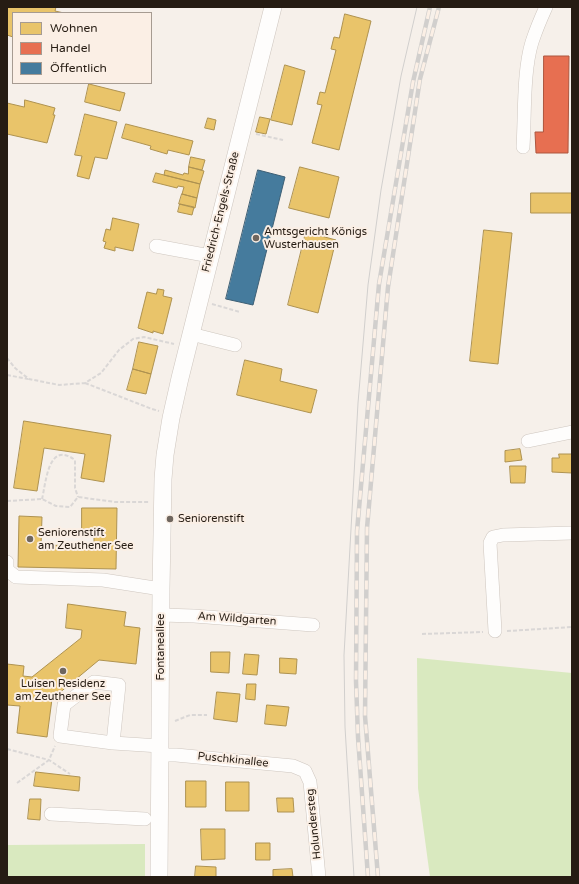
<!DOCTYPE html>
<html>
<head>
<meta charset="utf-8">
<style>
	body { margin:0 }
	#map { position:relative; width:579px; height:884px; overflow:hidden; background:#f6f0ea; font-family:"Varela Round",sans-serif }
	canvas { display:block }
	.frame { position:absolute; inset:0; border:8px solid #261c13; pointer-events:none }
	.legend { position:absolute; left:12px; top:12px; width:140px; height:72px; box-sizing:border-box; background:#fbefe5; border:1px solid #a69b91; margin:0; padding:5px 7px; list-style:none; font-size:12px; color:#261c13 }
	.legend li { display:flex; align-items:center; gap:8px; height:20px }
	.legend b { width:20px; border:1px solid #a69b91 }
</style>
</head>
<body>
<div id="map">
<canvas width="579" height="884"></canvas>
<div class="frame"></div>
<ul class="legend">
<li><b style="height:11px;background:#e9c46a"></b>Wohnen</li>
<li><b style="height:11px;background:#e76f51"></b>Handel</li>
<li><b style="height:11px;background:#457b9d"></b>Öffentlich</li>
</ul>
</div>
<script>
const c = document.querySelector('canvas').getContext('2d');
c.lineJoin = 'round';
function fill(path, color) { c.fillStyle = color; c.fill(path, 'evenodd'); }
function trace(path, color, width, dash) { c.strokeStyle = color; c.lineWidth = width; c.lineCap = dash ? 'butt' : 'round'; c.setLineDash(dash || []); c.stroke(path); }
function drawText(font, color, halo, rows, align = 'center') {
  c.font = font + ' "Varela Round",sans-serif'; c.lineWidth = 4; c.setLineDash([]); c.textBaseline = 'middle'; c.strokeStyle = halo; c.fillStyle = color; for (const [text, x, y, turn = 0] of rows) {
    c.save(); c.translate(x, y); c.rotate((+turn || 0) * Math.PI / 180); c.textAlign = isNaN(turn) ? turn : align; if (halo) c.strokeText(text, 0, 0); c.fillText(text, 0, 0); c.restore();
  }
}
fill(new Path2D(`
	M 417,658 L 572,673 L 572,877 L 430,877 L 418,788 Z
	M 145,844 L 145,877 L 7,877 L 7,845 Z`), '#d9e9bf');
const homes = new Path2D(`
	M 7,7 L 56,7 L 55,11 L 64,13 L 13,13 L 13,37 L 7,35 Z
	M 345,14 L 371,21 L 339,150 L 312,143 L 322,105 L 317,104 L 320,92 L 325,93 L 336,50 L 331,49 L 334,37 L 339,38 Z
	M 285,65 L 305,71 L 292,125 L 271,120 Z
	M 89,84 L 125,93 L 120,111 L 85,102 Z
	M 25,100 L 55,108 L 53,115 L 55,115 L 47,143 L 7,134 L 7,103 L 24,107 Z
	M 85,114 L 117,122 L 107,159 L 95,157 L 89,179 L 77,176 L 82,156 L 75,155 Z
	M 260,117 L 270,119 L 266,134 L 256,132 Z
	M 208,118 L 216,120 L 214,130 L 205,128 Z
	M 126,124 L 193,141 L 189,155 L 168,150 L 167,154 L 150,149 L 151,146 L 122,138 Z
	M 191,157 L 205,160 L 202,170 L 189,167 Z
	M 189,167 L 204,171 L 200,184 L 164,175 L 165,170 L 183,175 L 184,173 L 188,174 Z
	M 300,167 L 339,177 L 329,218 L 289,208 Z
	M 156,173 L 200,184 L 197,198 L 182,194 L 184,187 L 178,186 L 177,188 L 153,182 Z
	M 531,193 L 572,193 L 572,213 L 531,213 Z
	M 182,194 L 197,198 L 195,208 L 179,204 Z
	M 180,204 L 194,207 L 192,215 L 178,212 Z
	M 113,218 L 139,224 L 133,251 L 115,247 L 115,251 L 104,248 L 106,242 L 103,241 L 106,229 L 110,230 Z
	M 484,230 L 512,233 L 498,364 L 470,361 Z
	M 306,232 L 336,240 L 318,313 L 288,305 Z
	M 158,289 L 164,290 L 163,296 L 172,298 L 163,334 L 153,331 L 153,333 L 138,328 L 147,292 L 156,294 Z
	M 139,342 L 158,346 L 151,374 L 133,369 Z
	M 245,360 L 282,369 L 280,381 L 317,390 L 311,413 L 237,395 Z
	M 133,369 L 151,374 L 146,394 L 127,390 Z
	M 24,421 L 111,435 L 104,482 L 81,478 L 85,454 L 44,448 L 37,491 L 14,488 Z
	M 520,449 L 522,460 L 505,462 L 505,451 Z
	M 559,454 L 572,454 L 572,473 L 552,472 L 552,458 L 559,458 Z
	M 510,466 L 526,466 L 525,483 L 511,483 Z
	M 82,508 L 117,508 L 116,569 L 18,567 L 19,516 L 42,517 L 41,545 L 94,546 L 94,534 L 82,533 Z
	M 68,604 L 126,612 L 124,626 L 140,628 L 136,664 L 99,660 L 52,699 L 47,737 L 17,733 L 20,706 L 7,705 L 7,664 L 24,666 L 23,676 L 32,677 L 81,638 L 82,630 L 66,628 Z
	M 211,652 L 230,652 L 229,673 L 211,672 Z
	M 245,654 L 259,655 L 257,675 L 243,674 Z
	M 280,658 L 297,659 L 296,674 L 280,673 Z
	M 247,684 L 256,684 L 255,700 L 246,699 Z
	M 217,692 L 240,694 L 237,722 L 214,719 Z
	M 267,705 L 289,707 L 286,726 L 265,724 Z
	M 36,772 L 80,777 L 79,791 L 34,786 Z
	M 186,781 L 206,781 L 206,807 L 186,807 Z
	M 226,782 L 249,782 L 249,811 L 226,811 Z
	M 277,798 L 293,798 L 294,812 L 278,812 Z
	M 30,799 L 41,799 L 40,820 L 28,819 Z
	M 201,829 L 225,829 L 225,859 L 202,860 Z
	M 256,843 L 270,843 L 270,860 L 256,860 Z
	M 196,866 L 216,867 L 216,877 L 195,877 Z
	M 292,869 L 293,877 L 273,877 L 273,870 Z`);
fill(homes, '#e9c46a');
trace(homes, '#ae9250', 1);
const shops = new Path2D(`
	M 544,56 L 569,56 L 568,153 L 536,153 L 535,132 L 543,132 Z`);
fill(shops, '#e76f51');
trace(shops, '#ad563e', 1);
const public = new Path2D(`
	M 258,170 L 285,177 L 253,305 L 226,299 Z`);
fill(public, '#457b9d');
trace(public, '#3c5e74', 1);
const minor = new Path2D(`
	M 523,147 C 525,116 523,71 532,42 C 536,30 541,18 546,7
	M 156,246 L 210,256
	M 191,334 L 235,345
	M 528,441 L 572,432
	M 7,562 L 7,570 L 16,577 L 103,580 L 161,589
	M 161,615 L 194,616 L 313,625
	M 495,631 L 490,543 L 493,537 L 503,535 L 572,533
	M 113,743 L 119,685 L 94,682 L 64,705 L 60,736 L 113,743 L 160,746
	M 160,755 L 176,755 L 293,766 L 305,771 L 310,782 L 319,877
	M 51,814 L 145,819`);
const major = new Path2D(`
	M 159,877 L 161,589 L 163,479 L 165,455 L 171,418 L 180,378 L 273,7`);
trace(minor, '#cec6bf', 14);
trace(major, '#cec6bf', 18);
trace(new Path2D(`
	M 256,134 L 283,140
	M 212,304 L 240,312
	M 7,358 L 15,368 L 29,379 L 59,385 L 85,383 L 101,373 L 119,350 L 133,339 L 144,337 L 174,344
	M 7,375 L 28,379
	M 85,383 L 152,409 L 159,411
	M 42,499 C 46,483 48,440 75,460 L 75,488 L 78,497
	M 7,501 L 42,499 L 56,506 L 70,507 L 78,497 L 115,502 L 149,502
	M 507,631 L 572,627
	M 422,634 L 483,632
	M 175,721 L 190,715 L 207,715
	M 7,749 L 49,760 L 70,774
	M 17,783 L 49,760 L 55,746`), '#dad7d6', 2, [4, 2]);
trace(minor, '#fefdfc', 13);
trace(major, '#fefdfc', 17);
trace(new Path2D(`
	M 354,877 L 345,727 L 344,655 L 358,403 L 368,285 L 381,190 L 401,76 L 417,7`), '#d1cfcd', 1);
const rail = new Path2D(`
	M 368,877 L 358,737 L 356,681 L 357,531 L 379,284 L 413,82 L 430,7
	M 378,877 L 365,716 L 367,528 L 388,287 L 420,79 L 439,7`);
trace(rail, '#d1cfcd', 4.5);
trace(rail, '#fbefe5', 3, [9]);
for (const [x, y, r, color] of [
	[256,238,4,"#6f665e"],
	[170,519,4,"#6f665e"],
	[30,539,4,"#6f665e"],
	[63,671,4,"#6f665e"]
]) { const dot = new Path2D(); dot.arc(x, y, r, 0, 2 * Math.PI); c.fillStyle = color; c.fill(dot); trace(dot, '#fbefe5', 1.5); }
drawText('11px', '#261c13', '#fbefe5', [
	["Friedrich-Engels-Straße",221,212,-76],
	["Am Wildgarten",237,619,4],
	["Fontaneallee",161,647,-90],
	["Puschkinallee",233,760,6],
	["Holundersteg",314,824,-96]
]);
drawText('11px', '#261c13', '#fbefe5', [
	["Amtsgericht Königs",264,232],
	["Wusterhausen",264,245],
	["Seniorenstift",178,519],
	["Seniorenstift",38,533],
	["am Zeuthener See",38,546],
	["Luisen Residenz",63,684,"center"],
	["am Zeuthener See",63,697,"center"]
], 'left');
</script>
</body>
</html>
